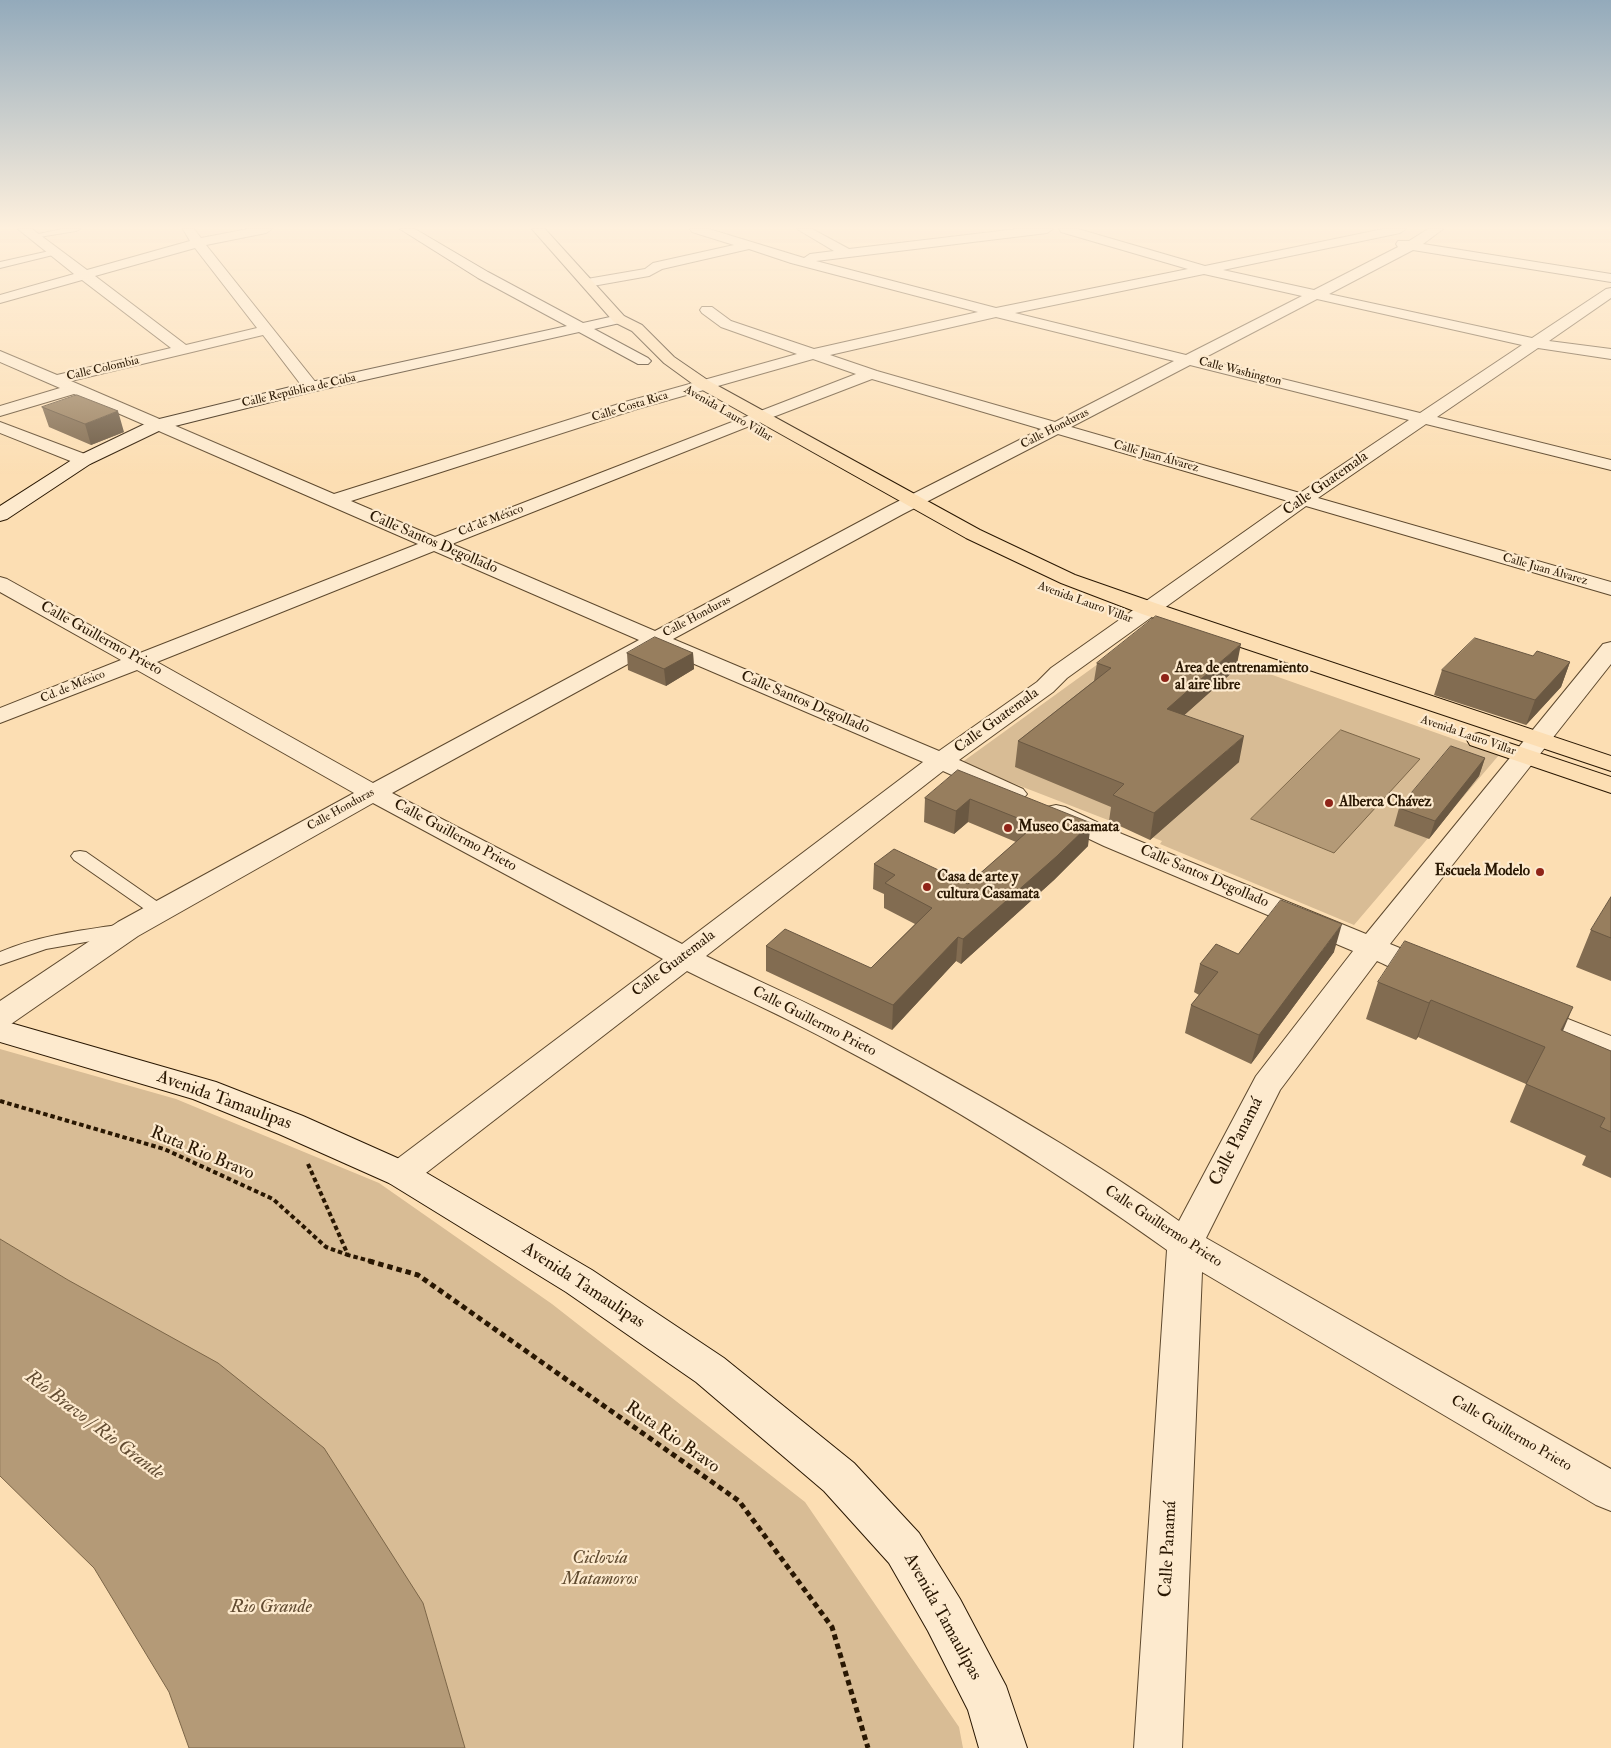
<!DOCTYPE html>
<html>
<head>
<meta charset="utf-8">
<style>
	body { margin:0 }
	canvas { display:block; background:#fcdeb3 }
</style>
</head>
<body>
<canvas width="1611" height="1748"></canvas>
<script>
const c = document.querySelector('canvas').getContext('2d');
c.lineJoin = 'round';
function fill(path, color) { c.fillStyle = color; c.fill(path, 'evenodd'); }
function trace(path, color, width, dash) { c.strokeStyle = color; c.lineWidth = width; c.lineCap = dash ? 'butt' : 'round'; c.setLineDash(dash || []); c.stroke(path); }
function drawText(font, color, halo, rows, align = 'center') {
  c.font = font + ' "IM FELL Double Pica",serif'; c.lineWidth = 4.5; c.setLineDash([]); c.textBaseline = 'middle'; c.strokeStyle = halo; c.fillStyle = color; for (const [text, x, y, turn = 0] of rows) {
    c.save(); c.translate(x, y); c.rotate((+turn || 0) * Math.PI / 180); c.textAlign = isNaN(turn) ? turn : align; if (halo) c.strokeText(text, 0, 0); c.fillText(text, 0, 0); c.restore();
  }
}
fill(new Path2D(`
	M 1145,630 L 1499,755 L 1354,925 L 1160,844 L 1162,841 L 961,763 Z
	M 0,1049 L 176,1099 L 379,1183 L 552,1304 L 805,1502 L 959,1727 L 963,1748 L 465,1748 L 423,1603 L 68,1280 L 0,1239 Z`), '#d8bc95');
const water = new Path2D(`
	M 1341,730 L 1420,759 L 1334,853 L 1251,819 Z
	M 0,1239 L 68,1280 L 218,1363 L 324,1448 L 423,1603 L 465,1748 L 189,1748 L 169,1692 L 94,1568 L 0,1476 Z`);
fill(water, '#b49a77');
trace(water, '#7c6648', 1);
const lane = new Path2D(`
	M 62,229 L 80,229 L 76,231 L 33,238 L 29,236 Z
	M 54,250 L 57,250 L 57,254 L 0,268 L 0,262 Z
	M 80,851 L 86,852 L 165,907 L 168,911 L 165,915 L 159,917 L 153,915 L 74,860 L 71,856 L 74,852 Z
	M 125,924 L 131,926 L 134,930 L 131,934 L 46,949 L 0,965 L 0,952 C 40,935 83,930 125,924 Z`);
const street = new Path2D(`
	M 18,229 L 32,229 L 87,270 L 190,241 L 183,229 L 194,229 L 201,238 L 248,229 L 272,229 L 266,233 L 206,245 L 317,384 L 319,387 L 317,390 L 305,390 L 263,335 L 71,381 L 334,494 L 625,402 L 797,354 L 721,327 L 702,313 L 700,310 L 702,307 L 712,307 L 731,321 L 814,349 L 978,312 L 791,263 L 749,249 L 662,269 L 649,276 L 587,287 L 580,283 L 587,279 L 645,269 L 653,263 L 734,245 L 692,232 L 690,229 L 709,229 L 804,258 L 810,254 L 834,251 L 797,229 L 812,229 L 849,249 L 1017,229 L 1053,229 L 1047,233 L 816,261 L 996,308 L 1188,269 L 1061,232 L 1059,229 L 1078,229 L 1205,266 L 1383,229 L 1406,229 L 1400,233 L 1223,270 L 1314,290 L 1398,247 L 1396,244 L 1398,241 L 1409,241 L 1428,229 L 1443,229 L 1423,244 L 1611,274 L 1611,282 L 1413,250 L 1329,294 L 1532,338 L 1606,289 L 1611,288 L 1611,298 L 1549,341 L 1611,349 L 1611,359 L 1538,348 L 1437,417 L 1611,460 L 1611,470 L 1426,424 L 1318,498 L 1611,582 L 1611,595 L 1306,506 L 1067,678 L 1053,692 L 959,760 L 1023,789 L 1027,794 L 1023,799 L 1014,802 L 1005,799 L 943,771 L 706,956 C 756,980 807,1002 856,1028 C 967,1087 1077,1149 1179,1221 L 1256,1076 L 1353,951 L 1104,846 L 1047,819 L 1043,813 L 1047,807 L 1056,805 L 1065,807 L 1122,834 L 1366,934 L 1603,644 L 1611,642 L 1611,664 L 1390,944 L 1439,964 L 1443,971 L 1439,978 C 1418,984 1396,969 1377,961 L 1280,1090 L 1206,1238 L 1611,1469 L 1611,1511 L 1596,1505 L 1202,1272 L 1182,1748 L 1134,1748 L 1167,1250 C 1061,1174 948,1103 833,1043 C 785,1017 735,995 687,971 L 413,1183 L 401,1187 L 389,1183 L 384,1174 L 389,1165 L 663,959 L 373,803 L 138,936 L 11,1024 L 0,1027 L 0,1001 L 118,922 L 354,793 L 137,670 L 0,723 L 0,708 L 121,660 L 0,592 L 0,577 L 7,579 L 140,653 L 418,544 L 74,394 L 0,416 L 0,406 L 60,388 L 0,362 L 0,351 L 57,375 L 171,348 L 82,280 L 0,303 L 0,295 L 74,274 ZM 195,248 L 257,328 L 186,345 L 95,276 ZM 1204,274 L 1302,296 L 1186,355 L 1015,313 ZM 1317,299 L 1522,345 L 1420,413 L 1202,359 ZM 996,317 L 1174,361 L 1055,422 L 877,371 L 830,355 ZM 813,359 L 856,374 L 435,537 L 351,501 L 637,409 ZM 1190,365 L 1409,420 L 1300,493 L 1071,427 ZM 872,379 L 1041,429 L 889,506 L 655,631 L 452,544 L 747,427 ZM 1058,434 L 1288,501 L 1051,668 L 1037,682 L 939,751 L 673,639 L 903,514 ZM 434,551 L 639,640 L 373,783 L 157,662 ZM 657,648 L 923,762 L 682,944 L 392,793 Z
	M 0,422 L 90,456 L 93,460 L 90,464 L 84,465 L 78,464 L 0,433 Z
	M 1530,1004 L 1611,1036 L 1611,1060 L 1519,1023 L 1515,1015 L 1519,1007 Z`);
const secondary = new Path2D(`
	M 400,229 L 415,229 L 488,272 L 583,323 L 619,315 L 624,316 L 626,319 L 624,322 L 594,329 L 648,358 L 651,361 L 648,364 L 638,364 L 579,332 L 311,392 L 163,429 L 90,464 L 7,519 L 0,521 L 0,506 L 78,456 L 151,421 L 311,382 L 567,326 L 478,278 Z
	M 0,1020 L 216,1082 L 303,1116 L 413,1165 L 592,1270 L 724,1358 L 854,1463 L 919,1533 L 960,1599 L 1006,1686 L 1027,1748 L 979,1748 L 968,1710 L 928,1631 L 889,1563 L 824,1491 L 696,1382 L 566,1292 L 389,1183 L 279,1134 L 193,1099 L 0,1042 Z`);
const primary = new Path2D(`
	M 532,229 L 545,229 L 624,316 L 642,325 L 674,357 L 709,381 L 980,530 L 1075,575 L 1158,604 L 1611,756 L 1611,771 L 1142,614 L 1061,583 L 966,538 L 697,387 L 664,363 L 632,331 L 614,322 Z
	M 1479,733 L 1611,777 L 1611,793 L 1470,745 L 1467,740 L 1470,735 Z`);
trace(lane, '#5e492e', 2);
trace(street, '#5e492e', 2);
trace(secondary, '#291702', 2);
trace(primary, '#291702', 2);
trace(new Path2D(`
	M 0,1101 L 164,1149 L 273,1199 L 326,1247 L 348,1255
	M 308,1164 L 348,1255 L 374,1262`), '#291702', 4, [4.5, 3]);
trace(new Path2D(`
	M 369,1261 L 418,1275 L 739,1501 L 832,1627 L 868,1748`), '#291702', 5, [5.5, 4]);
fill(lane, '#fdeace');
fill(street, '#fdeace');
fill(secondary, '#fdeace');
fill(primary, '#fcdeb3');
fill(new Path2D(`
	M 42,407 L 124,432 L 91,445 L 49,427 Z
	M 627,653 L 693,653 L 694,669 L 666,686 L 628,670 Z
	M 1533,656 L 1570,662 L 1561,687 L 1526,725 L 1434,695 L 1442,670 Z
	M 1097,663 L 1236,669 L 1184,715 L 1239,762 L 1150,840 L 1109,821 L 1111,807 L 1015,767 L 1018,741 L 1094,681 Z
	M 1485,758 L 1479,776 L 1429,839 L 1394,826 L 1399,808 Z
	M 958,770 L 1088,846 L 1054,880 L 961,964 L 956,961 L 892,1030 L 766,971 L 766,946 L 871,968 L 915,924 L 884,908 L 884,894 L 873,889 L 874,864 L 968,884 L 1016,842 L 968,822 L 954,834 L 924,822 L 925,798 Z
	M 1611,897 L 1611,981 L 1576,967 L 1591,930 Z
	M 1334,952 L 1251,1064 L 1185,1033 L 1191,1005 L 1199,995 L 1194,992 L 1200,964 L 1238,954 Z
	M 1378,982 L 1562,1031 L 1611,1051 L 1611,1178 L 1582,1165 L 1586,1156 L 1510,1122 L 1526,1084 L 1418,1037 L 1416,1040 L 1366,1019 Z`), '#826c51');
fill(new Path2D(`
	M 118,411 L 124,432 L 91,445 L 85,424 Z
	M 1241,644 L 1236,669 L 1162,735 L 1167,709 Z
	M 693,653 L 694,669 L 666,686 L 664,669 Z
	M 1570,662 L 1561,687 L 1526,725 L 1535,700 Z
	M 1244,736 L 1239,762 L 1150,840 L 1154,813 Z
	M 1485,758 L 1479,776 L 1429,839 L 1435,821 Z
	M 970,799 L 968,822 L 954,834 L 956,811 Z
	M 1091,823 L 1088,846 L 1054,880 L 961,964 L 963,939 Z
	M 1342,924 L 1334,952 L 1251,1064 L 1259,1035 Z
	M 958,937 L 956,961 L 892,1030 L 893,1005 Z
	M 1431,1000 L 1418,1037 L 1416,1040 L 1429,1003 Z
	M 1573,1007 L 1557,1045 L 1561,1030 Z`), '#6a5842');
const building = new Path2D(`
	M 77,395 L 118,411 L 85,424 L 42,407 Z
	M 1156,616 L 1241,644 L 1167,709 L 1244,736 L 1154,813 L 1113,795 L 1124,784 L 1018,741 L 1111,668 L 1097,663 Z
	M 655,637 L 693,653 L 664,669 L 627,653 Z
	M 1475,638 L 1533,656 L 1537,651 L 1570,662 L 1535,700 L 1442,670 Z
	M 1451,746 L 1485,758 L 1435,821 L 1399,808 Z
	M 958,770 L 1091,823 L 1057,856 L 963,939 L 958,937 L 893,1005 L 766,946 L 785,929 L 871,968 L 932,908 L 885,883 L 895,875 L 874,864 L 894,849 L 968,884 L 1035,825 L 970,799 L 956,811 L 925,798 Z
	M 1611,897 L 1611,938 L 1591,930 Z
	M 1281,900 L 1342,924 L 1259,1035 L 1191,1005 L 1218,972 L 1200,964 L 1216,944 L 1238,954 Z
	M 1405,941 L 1573,1007 L 1561,1030 L 1611,1051 L 1611,1132 L 1600,1127 L 1605,1118 L 1526,1084 L 1545,1047 L 1431,1000 L 1429,1003 L 1378,982 Z`);
fill(building, '#977e5e');
trace(building, '#6a5842', 1);
const sky = c.createLinearGradient(0, 0, 0, 474);
sky.addColorStop(0, '#93aabb');
sky.addColorStop(0.48, '#fef0dd');
sky.addColorStop(1, '#fef0dd00');
c.fillStyle = sky;
c.fillRect(0, 0, 1611, 474);
for (const [x, y, r, color] of [
	[1165,678,5,"#8f2418"],
	[1329,803,5,"#8f2418"],
	[1008,828,5,"#8f2418"],
	[1540,872,5,"#8f2418"],
	[927,887,5,"#8f2418"]
]) { const dot = new Path2D(); dot.arc(x, y, r, 0, 2 * Math.PI); c.fillStyle = color; c.fill(dot); trace(dot, '#fdeace', 2); }
drawText('12px', '#291702', '#fdeace', [
	["Calle Colombia",103,369,-13],
	["Calle Washington",1240,372,14],
	["Calle República de Cuba",299,391,-13],
	["Calle Costa Rica",630,407,-17],
	["Avenida Lauro Villar",728,414,30],
	["Calle Honduras",1055,429,-27],
	["Calle Juan Álvarez",1156,457,16],
	["Cd. de México",491,521,-21],
	["Calle Juan Álvarez",1545,570,16],
	["Avenida Lauro Villar",1085,603,20],
	["Calle Honduras",697,617,-28],
	["Cd. de México",73,687,-22],
	["Avenida Lauro Villar",1468,736,19],
	["Calle Honduras",341,810,-29]
]);
drawText('15px', '#291702', '#fdeace', [
	["Calle Guatemala",1326,484,-35],
	["Calle Santos Degollado",433,543,23],
	["Calle Guillermo Prieto",101,639,29],
	["Calle Santos Degollado",805,703,23],
	["Calle Guatemala",997,721,-36],
	["Calle Guillermo Prieto",455,836,28],
	["Calle Santos Degollado",1204,877,23],
	["Calle Guatemala",674,964,-37],
	["Calle Guillermo Prieto",814,1022,27],
	["Calle Guillermo Prieto",1163,1227,33],
	["Calle Guillermo Prieto",1511,1434,30]
]);
drawText('bold 15px', '#291702', '#fdeace', [
	["Area de entrenamiento",1175,669],
	["al aire libre",1175,686],
	["Alberca Chávez",1339,803],
	["Museo Casamata",1018,828],
	["Escuela Modelo",1530,872,"right"],
	["Casa de arte y",937,878],
	["cultura Casamata",937,895]
], 'left');
drawText('18px', '#291702', '#fdeace', [
	["Avenida Tamaulipas",224,1101,20],
	["Calle Panamá",1237,1142,-63],
	["Ruta Rio Bravo",202,1154,23],
	["Avenida Tamaulipas",583,1286,33],
	["Ruta Rio Bravo",672,1438,35],
	["Calle Panamá",1169,1549,-87],
	["Avenida Tamaulipas",942,1617,61]
]);
drawText('italic 18px', '#5e492e', '#fdeace', [
	["Ciclovía",600,1559],
	["Matamoros",600,1580]
]);
drawText('italic 19px', '#614b31', '#fdeace', [
	["Río Bravo / Rio Grande",94,1426,37],
	["Rio Grande",271,1608]
]);
</script>
</body>
</html>
